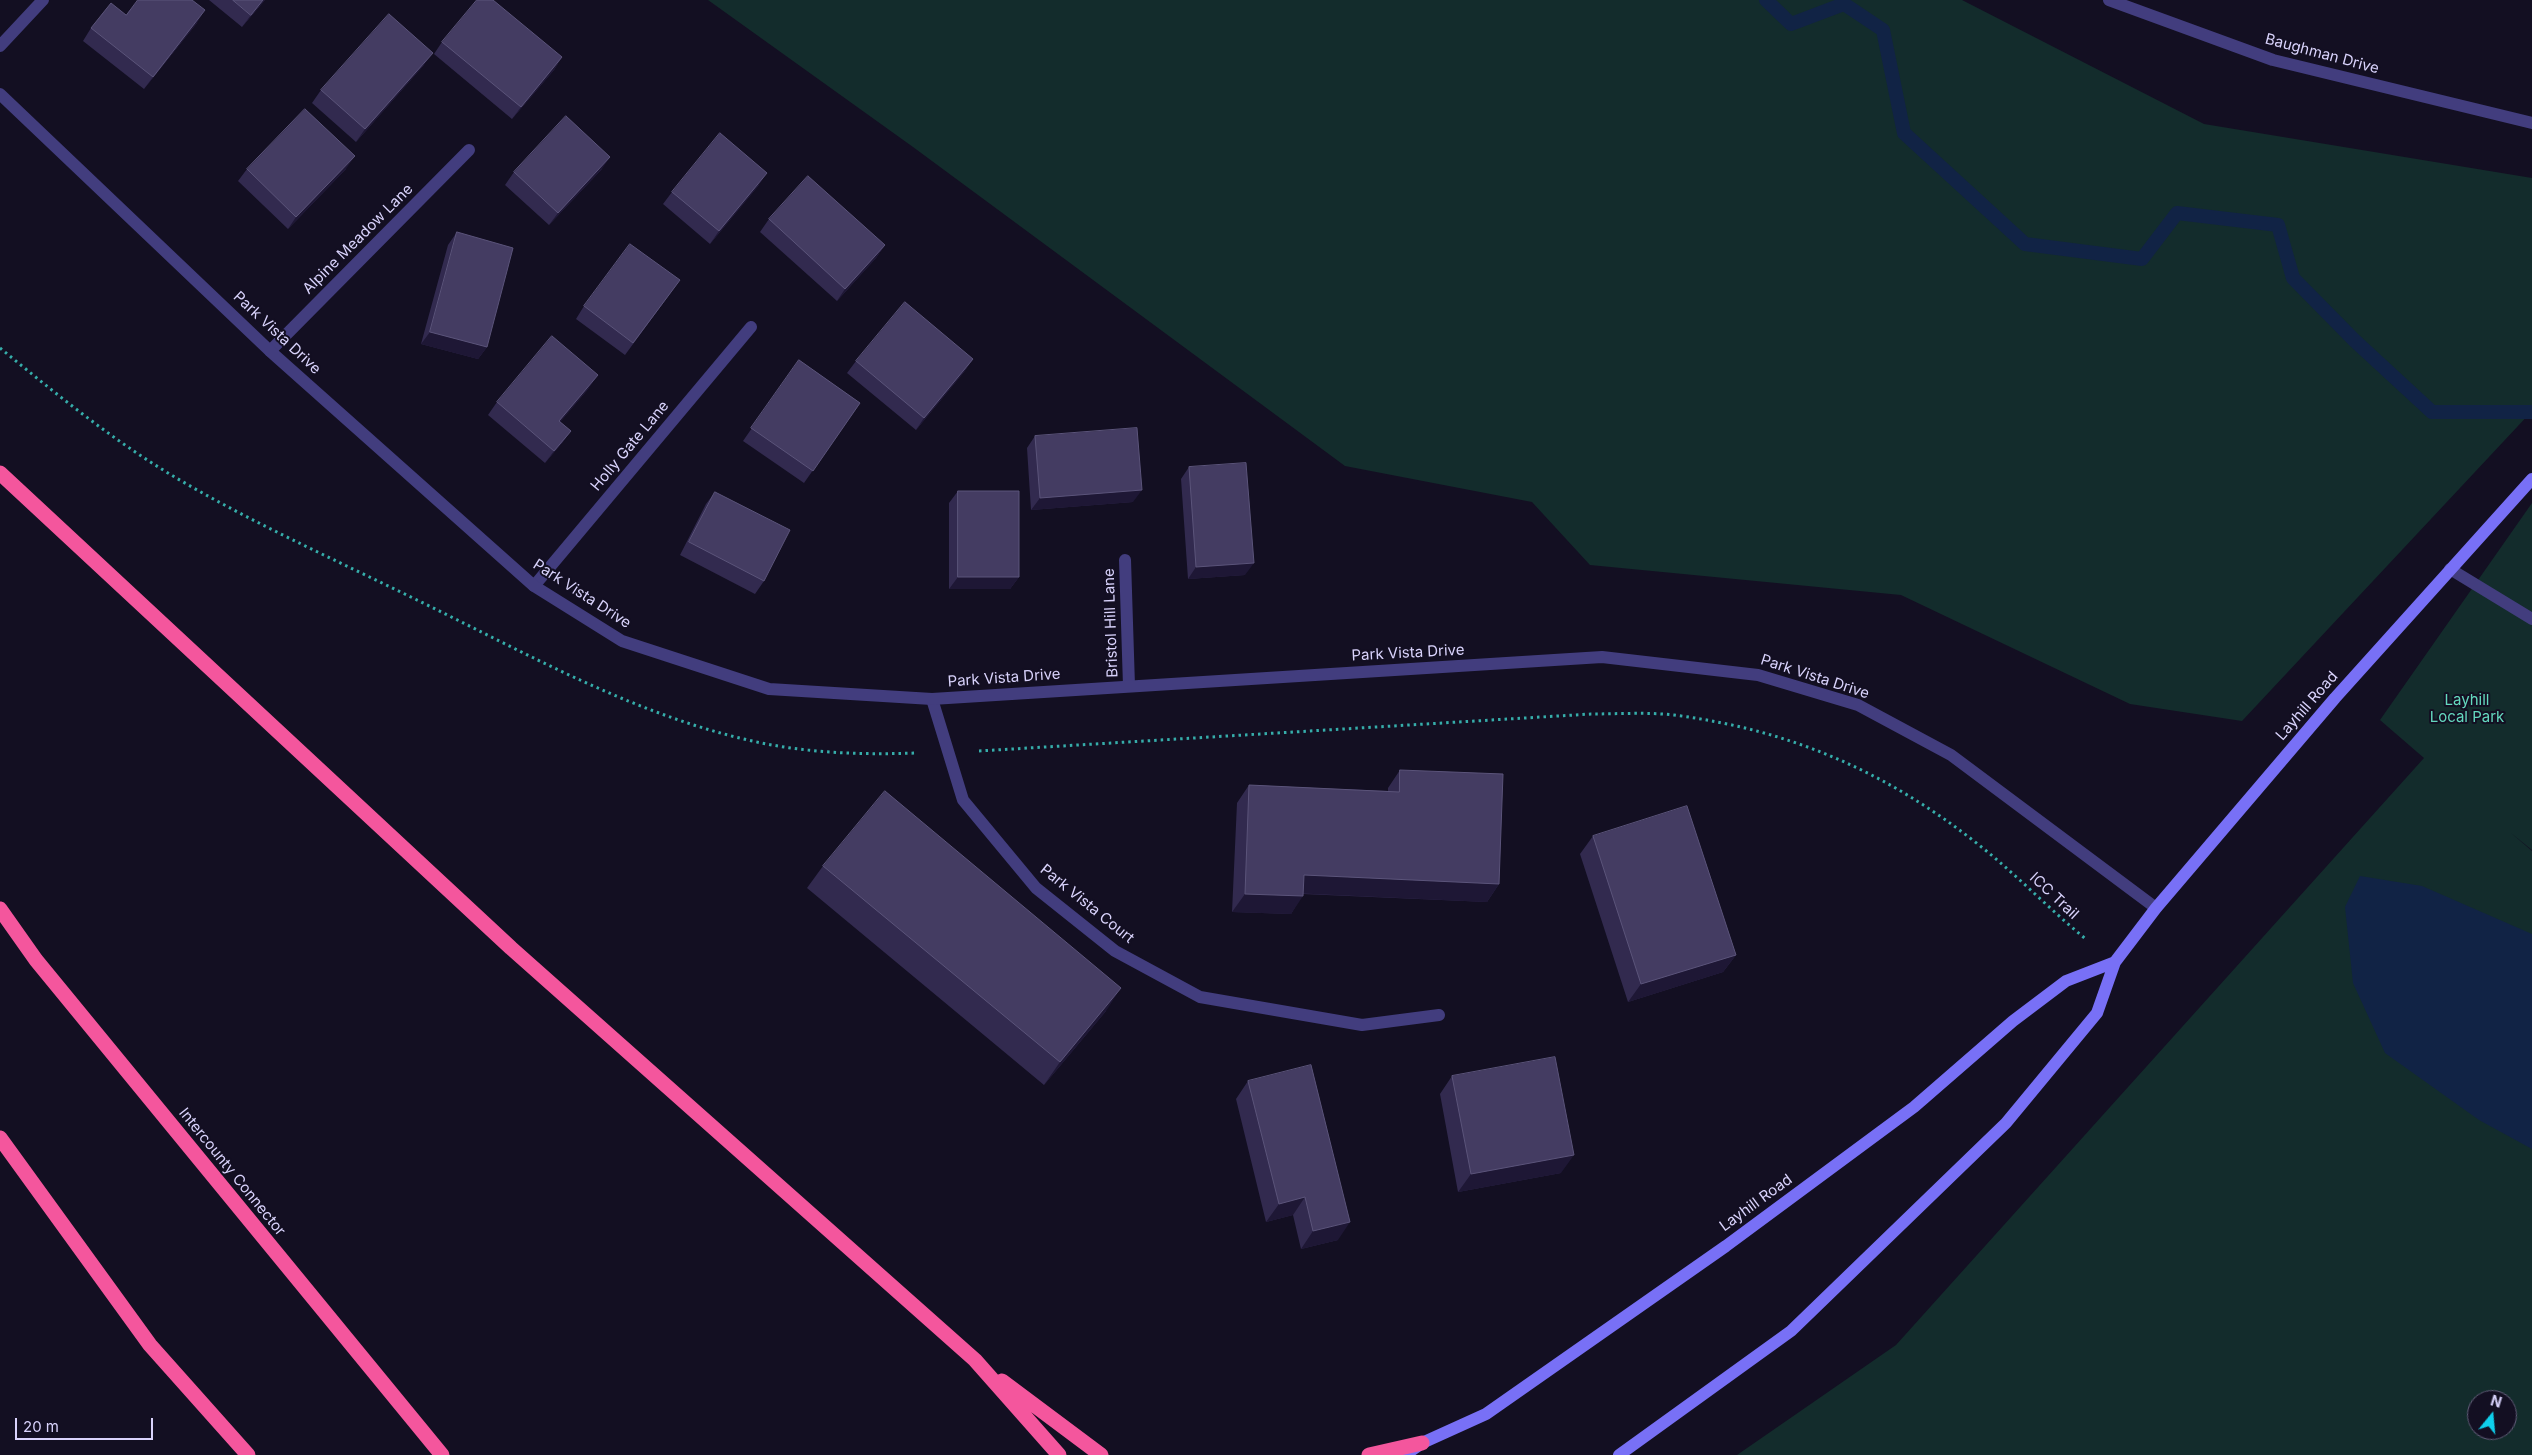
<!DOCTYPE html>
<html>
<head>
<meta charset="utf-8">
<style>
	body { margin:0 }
	#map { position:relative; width:2532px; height:1455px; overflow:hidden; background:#130f22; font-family:Inter,sans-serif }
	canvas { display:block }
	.north { position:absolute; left:2467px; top:1390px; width:50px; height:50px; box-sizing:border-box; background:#130f22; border:1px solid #625d79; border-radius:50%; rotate:17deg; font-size:14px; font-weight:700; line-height:20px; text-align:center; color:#d9d3fc }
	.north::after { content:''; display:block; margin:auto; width:18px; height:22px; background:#0fcfec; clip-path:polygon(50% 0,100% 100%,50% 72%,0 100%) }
	.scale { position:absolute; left:15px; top:1418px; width:138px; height:22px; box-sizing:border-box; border:2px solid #d9d3fc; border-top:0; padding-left:6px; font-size:15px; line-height:18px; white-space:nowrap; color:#d9d3fc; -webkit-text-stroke:4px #130f22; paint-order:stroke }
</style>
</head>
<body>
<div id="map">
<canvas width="2532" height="1455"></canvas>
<div class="north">N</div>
<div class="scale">20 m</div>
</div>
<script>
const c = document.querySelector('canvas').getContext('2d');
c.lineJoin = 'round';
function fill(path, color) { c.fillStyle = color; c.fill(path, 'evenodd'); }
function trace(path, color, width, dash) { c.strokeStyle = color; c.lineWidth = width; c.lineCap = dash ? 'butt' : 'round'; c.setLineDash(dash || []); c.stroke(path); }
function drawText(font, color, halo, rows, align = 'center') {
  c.font = font + ' Inter,sans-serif'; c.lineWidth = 4; c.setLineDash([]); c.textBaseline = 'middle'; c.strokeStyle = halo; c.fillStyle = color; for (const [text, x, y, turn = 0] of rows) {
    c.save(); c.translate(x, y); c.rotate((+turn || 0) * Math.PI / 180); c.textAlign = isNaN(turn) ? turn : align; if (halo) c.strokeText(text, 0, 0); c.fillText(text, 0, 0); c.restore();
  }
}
fill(new Path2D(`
	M 708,0 L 1962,0 L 2204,124 L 2532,178 L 2532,411 L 2242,721 L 2130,704 L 1901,595 L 1590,565 L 1532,502 L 1345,466 L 913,147 Z
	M 2532,503 L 2532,850 L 2511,833 L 2532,851 L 2532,1455 L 1737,1455 L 1896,1345 L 2424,758 L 2380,720 ZM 2477,1400 L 2507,1400 L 2507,1430 L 2477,1430 Z`), '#132c2c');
fill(new Path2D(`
	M 2360,876 L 2422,886 L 2532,934 L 2532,1149 L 2479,1120 L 2385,1053 L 2353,983 L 2345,907 Z`), '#112345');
trace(new Path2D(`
	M 1766,0 L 1791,24 L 1844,4 L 1883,30 L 1904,133 L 2025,244 L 2142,259 L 2177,213 L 2278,225 L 2293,278 L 2354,340 L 2432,412 L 2532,412`), '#112345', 14);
trace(new Path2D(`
	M 0,348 C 55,393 111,439 173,476 C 252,523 336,560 419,601 C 526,653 631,713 748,740 C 803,753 859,755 916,753
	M 979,751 L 1591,714 C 1618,714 1647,712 1674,715 C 1791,730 1887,772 1979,845 C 2017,875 2050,910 2087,940`), '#36adaa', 3, [2.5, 4]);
trace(new Path2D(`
	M 2450,569 L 2532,619`), '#423d7e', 12);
trace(new Path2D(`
	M 2109,0 L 2273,60 L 2532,123
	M 0,46 L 43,0
	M 270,351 L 469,150
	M 1125,560 L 1129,686
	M 534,586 L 751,327
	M 932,699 L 963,800 L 1036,888 L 1115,951 L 1200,997 L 1362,1025 L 1439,1015`), '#423d7e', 12);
trace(new Path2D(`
	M 0,94 L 270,351 L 534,586 L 622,641 L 769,689 L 932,699 L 1602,657 L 1758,675 L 1858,705 L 1951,755 L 2156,908`), '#423d7e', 12);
trace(new Path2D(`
	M 1405,1455 L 1422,1443 L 1486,1414 L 1726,1246 L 1914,1107 L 2013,1021 L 2066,981 L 2115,962
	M 1619,1455 L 1791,1331 L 2006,1123 L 2097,1013 L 2115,962 L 2156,908 L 2335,698 L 2532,479`), '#7870f6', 12);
trace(new Path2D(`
	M 0,473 L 511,948 L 975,1360 L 1059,1455
	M 0,909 L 36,960 L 442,1455
	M 0,1138 L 150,1345 L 248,1455
	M 1002,1381 L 1101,1455
	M 1369,1455 L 1422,1443`), '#f4569d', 15);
fill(new Path2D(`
	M 209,0 L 265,0 L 242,27 Z
	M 126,15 L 197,23 L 144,89 L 83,41 L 91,28 Z
	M 442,42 L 562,57 L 554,70 L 512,119 L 434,54 Z
	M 424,65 L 356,142 L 312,103 L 321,90 Z
	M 247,169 L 346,169 L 288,229 L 238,181 Z
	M 602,169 L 549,225 L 505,185 L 514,172 Z
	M 759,185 L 710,244 L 663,204 L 672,192 Z
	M 769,219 L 885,245 L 876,258 L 837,301 L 760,232 Z
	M 457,232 L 487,347 L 478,359 L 421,344 L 448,245 Z
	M 680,280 L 625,355 L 576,319 L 584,306 Z
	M 973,359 L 964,372 L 916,430 L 847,373 L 856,361 Z
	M 799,360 L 860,403 L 804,483 L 743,441 Z
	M 589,388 L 560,422 L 571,431 L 562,443 L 545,463 L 488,415 L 497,402 Z
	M 1035,436 L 1133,502 L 1031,510 L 1027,448 Z
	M 1189,467 L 1245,575 L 1188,579 L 1181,479 Z
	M 958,491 L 1019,577 L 1010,589 L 949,589 L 949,503 Z
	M 715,492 L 764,581 L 755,594 L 680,555 L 706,504 Z
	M 1400,770 L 1499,884 L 1487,902 L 1303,894 L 1291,914 L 1232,912 L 1237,803 L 1249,785 L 1388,791 L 1388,788 Z
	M 1593,836 L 1736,955 L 1723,972 L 1628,1002 L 1580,854 Z
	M 823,866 L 1106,1011 L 1044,1085 L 807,888 Z
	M 1452,1076 L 1561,1173 L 1458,1192 L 1440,1094 Z
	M 1248,1081 L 1338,1240 L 1301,1249 L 1293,1215 L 1266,1222 L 1236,1099 Z`), '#322a4f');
fill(new Path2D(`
	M 263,0 L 265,0 L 242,27 L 251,15 Z
	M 205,10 L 197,23 L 144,89 L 153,77 Z
	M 433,53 L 424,65 L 356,142 L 365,129 Z
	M 562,57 L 554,70 L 512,119 L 521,107 Z
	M 355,156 L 346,169 L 288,229 L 296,217 Z
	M 610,157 L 602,169 L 549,225 L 558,213 Z
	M 767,173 L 759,185 L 710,244 L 719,231 Z
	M 885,245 L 876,258 L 837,301 L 845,289 Z
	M 430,332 L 487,347 L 478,359 L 421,344 Z
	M 973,359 L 964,372 L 916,430 L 924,418 Z
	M 598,375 L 589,388 L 551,433 L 559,421 Z
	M 571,431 L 562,443 L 545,463 L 554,451 Z
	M 1142,490 L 1133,502 L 1031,510 L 1040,498 Z
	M 1254,563 L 1245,575 L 1188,579 L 1196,567 Z
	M 958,577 L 1019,577 L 1010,589 L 949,589 Z
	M 1304,875 L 1499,884 L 1487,902 L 1292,893 Z
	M 1245,894 L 1303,896 L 1291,914 L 1232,912 Z
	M 1736,955 L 1723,972 L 1628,1002 L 1641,984 Z
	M 1121,988 L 1106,1011 L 1044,1085 L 1060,1062 Z
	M 1574,1155 L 1561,1173 L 1458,1192 L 1471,1174 Z
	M 1305,1197 L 1293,1215 L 1266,1222 L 1279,1204 Z
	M 1350,1222 L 1338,1240 L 1301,1249 L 1313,1231 Z`), '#1e1735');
const building = new Path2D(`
	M 138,0 L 192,0 L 205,10 L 153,77 L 91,28 L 111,3 L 126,15 Z
	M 233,0 L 263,0 L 251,15 Z
	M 477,0 L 493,0 L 562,57 L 521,107 L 442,42 Z
	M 389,14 L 433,53 L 365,129 L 321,90 Z
	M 305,109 L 355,156 L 296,217 L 247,169 Z
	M 566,116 L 610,157 L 558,213 L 514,172 Z
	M 720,133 L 767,173 L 719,231 L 672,192 Z
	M 808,176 L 885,245 L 845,289 L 769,219 Z
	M 457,232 L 513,248 L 487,347 L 430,332 Z
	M 630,244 L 680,280 L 633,343 L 584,306 Z
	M 905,302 L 973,359 L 924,418 L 856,361 Z
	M 552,336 L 598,375 L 559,421 L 571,431 L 554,451 L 497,402 Z
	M 799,360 L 860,403 L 813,471 L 751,428 Z
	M 1137,428 L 1142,490 L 1040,498 L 1035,436 Z
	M 1246,463 L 1254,563 L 1196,567 L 1189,467 Z
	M 958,491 L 1019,491 L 1019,577 L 958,577 Z
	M 715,492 L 790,530 L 764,581 L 689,542 Z
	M 1400,770 L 1503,774 L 1499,884 L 1304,875 L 1303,896 L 1245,894 L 1249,785 L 1399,792 Z
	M 885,791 L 1121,988 L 1060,1062 L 823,866 Z
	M 1687,806 L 1736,955 L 1641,984 L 1593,836 Z
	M 1555,1057 L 1574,1155 L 1471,1174 L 1452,1076 Z
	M 1311,1065 L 1350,1222 L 1313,1231 L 1305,1197 L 1279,1204 L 1248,1081 Z`);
fill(building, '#443c62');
trace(building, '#5b547a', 1);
drawText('15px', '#d9d3fc', '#130f22', [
	["Baughman Drive",2322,54,15],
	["Alpine Meadow Lane",358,239,-45],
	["Park Vista Drive",277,333,43],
	["Holly Gate Lane",630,446,-50],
	["Park Vista Drive",582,594,33],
	["Bristol Hill Lane",1111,623,-92],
	["Park Vista Drive",1408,653,-3],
	["Park Vista Drive",1815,677,18],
	["Park Vista Drive",1004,678,-4],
	["Layhill Road",2307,706,-49],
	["ICC Trail",2054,896,43],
	["Park Vista Court",1087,904,39],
	["Intercounty Connector",232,1172,51],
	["Layhill Road",1756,1203,-36]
]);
drawText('15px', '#64d8be', '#130f22', [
	["Layhill",2467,700],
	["Local Park",2467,717]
]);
</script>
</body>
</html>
